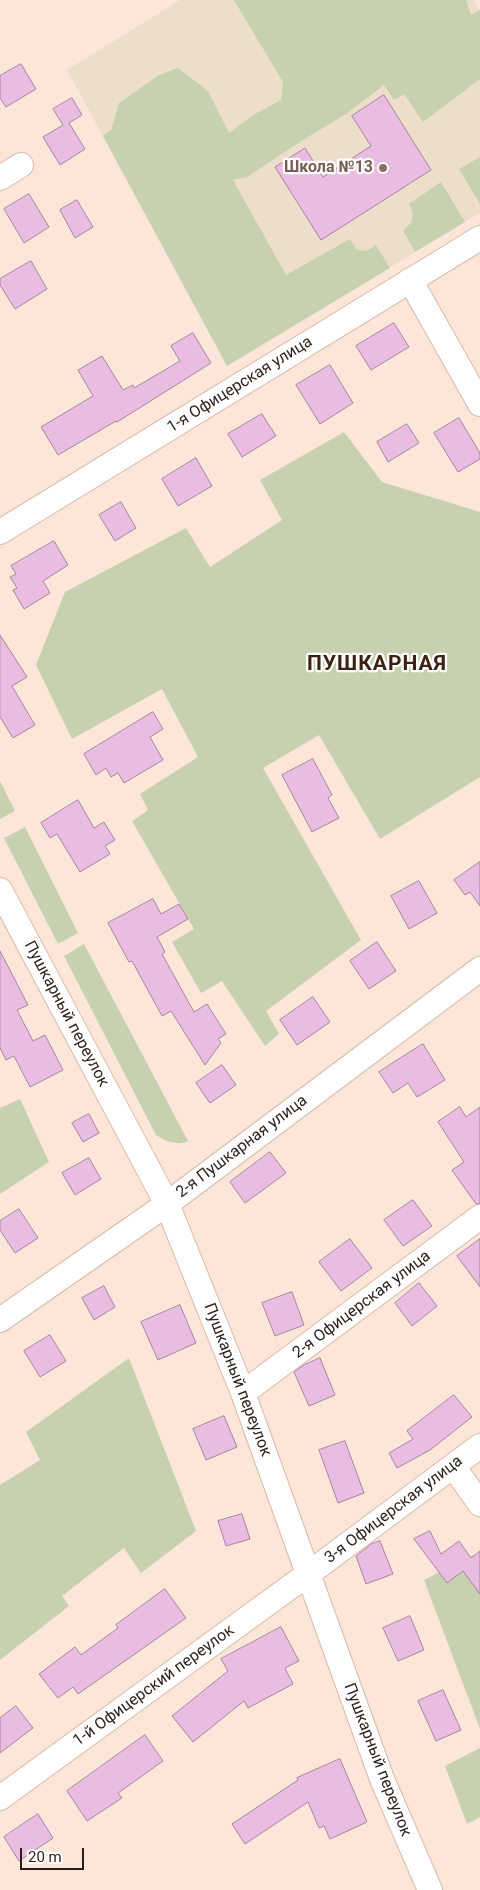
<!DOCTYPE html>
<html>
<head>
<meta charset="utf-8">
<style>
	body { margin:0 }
	#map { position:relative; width:480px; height:1890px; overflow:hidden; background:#fce6da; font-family:Roboto,sans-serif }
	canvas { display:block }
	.scale { position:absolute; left:20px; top:1848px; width:64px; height:22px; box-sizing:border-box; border:2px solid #2b1e18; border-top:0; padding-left:6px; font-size:15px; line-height:18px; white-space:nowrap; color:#2b1e18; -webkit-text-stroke:4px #fff; paint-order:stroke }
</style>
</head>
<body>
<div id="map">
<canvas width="480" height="1890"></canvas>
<div class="scale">20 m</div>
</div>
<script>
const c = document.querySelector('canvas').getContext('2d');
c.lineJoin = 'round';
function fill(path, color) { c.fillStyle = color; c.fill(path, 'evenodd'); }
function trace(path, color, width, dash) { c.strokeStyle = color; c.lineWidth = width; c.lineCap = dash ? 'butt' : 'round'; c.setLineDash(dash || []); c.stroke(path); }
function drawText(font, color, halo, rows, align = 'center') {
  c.font = font + ' Roboto,sans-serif'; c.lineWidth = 4.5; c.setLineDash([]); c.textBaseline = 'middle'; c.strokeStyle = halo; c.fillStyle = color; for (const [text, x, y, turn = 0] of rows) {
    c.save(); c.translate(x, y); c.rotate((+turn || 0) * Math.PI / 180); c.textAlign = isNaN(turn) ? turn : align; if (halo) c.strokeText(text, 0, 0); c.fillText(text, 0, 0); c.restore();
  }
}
fill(new Path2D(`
	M 180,0 L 474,0 L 480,11 L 480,213 L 227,366 L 67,70 Z`), '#eddecc');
fill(new Path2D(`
	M 234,0 L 466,0 L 471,15 L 480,10 L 480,79 L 423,122 L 404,94 L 394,100 L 384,85 L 346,114 L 298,143 L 247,177 L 233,180 L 286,275 L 350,239 L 356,249 C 365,252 369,251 376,245 L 390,268 L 227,366 L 103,136 L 111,130 L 119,103 L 159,75 L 178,68 L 208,91 L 229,133 L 255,114 L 281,100 L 283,82 Z
	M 480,157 L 480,204 L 459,169 Z
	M 441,182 L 465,222 L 415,252 L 403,230 C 414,223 415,215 409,204 Z
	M 344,432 L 382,482 L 480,512 L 480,777 L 380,839 L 319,735 L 263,768 L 361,940 L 266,1011 L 279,1034 L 265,1046 L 222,981 L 201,993 L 172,942 L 194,929 L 132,821 L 148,810 L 140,794 L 198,757 L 162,689 L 72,739 L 36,665 L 65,592 L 186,528 L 210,567 L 282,520 L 260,480 Z
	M 0,781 L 15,811 L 0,819 Z
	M 25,827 L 78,933 L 58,944 L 4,838 Z
	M 84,944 L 188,1141 C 176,1146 166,1141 156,1135 L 64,956 Z
	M 20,1099 L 49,1162 L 0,1194 L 0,1108 Z
	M 129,1358 L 196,1531 L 141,1573 L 124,1548 L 62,1596 L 69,1606 L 0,1660 L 0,1485 L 40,1460 L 26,1432 Z
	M 473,1555 L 480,1563 L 480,1729 L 424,1580 Z
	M 480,1748 L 480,1817 L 467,1824 L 445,1766 Z`), '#c7d1b0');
const building = new Path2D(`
	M 21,64 L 36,89 L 6,107 L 0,98 L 0,76 Z
	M 384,95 L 431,170 L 321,240 L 275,167 L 305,148 L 323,177 L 371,146 L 352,116 Z
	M 72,98 L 82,115 L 69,123 L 85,149 L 60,165 L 43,137 L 63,125 L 53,109 Z
	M 29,194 L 49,227 L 24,243 L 4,209 Z
	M 77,200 L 93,227 L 75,238 L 60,210 Z
	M 31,261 L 47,289 L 15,309 L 0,285 L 0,279 Z
	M 394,323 L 409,347 L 371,370 L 356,346 Z
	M 193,333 L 211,363 L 117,422 L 116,421 L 58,455 L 41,427 L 93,396 L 78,370 L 102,356 L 123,390 L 133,385 L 134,388 L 180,361 L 171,346 Z
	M 330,365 L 353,403 L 320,424 L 296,385 Z
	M 262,414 L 276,436 L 242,457 L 228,434 Z
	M 459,418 L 480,453 L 480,459 L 458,472 L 434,433 Z
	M 407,424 L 419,443 L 388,462 L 377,442 Z
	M 196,458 L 212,486 L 178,506 L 162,479 Z
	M 121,502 L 136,528 L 115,541 L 99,515 Z
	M 54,541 L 68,565 L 43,581 L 50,593 L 24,609 L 13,590 L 17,588 L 10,577 L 16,574 L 11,566 Z
	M 0,635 L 27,677 L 12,686 L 35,725 L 13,738 L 0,717 Z
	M 153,712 L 163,729 L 150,737 L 163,760 L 124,783 L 118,773 L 111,777 L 106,768 L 96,775 L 84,754 Z
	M 313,759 L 332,795 L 328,798 L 339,818 L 312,832 L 282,775 Z
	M 78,800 L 94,828 L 104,822 L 115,840 L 105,846 L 110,854 L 80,872 L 57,834 L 50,838 L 41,823 Z
	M 480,862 L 480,906 L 470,892 L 465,895 L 454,880 Z
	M 419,881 L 437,913 L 409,929 L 391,896 Z
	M 153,899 L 161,914 L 179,904 L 188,919 L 157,937 L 165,952 L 162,954 L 194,1012 L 207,1004 L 226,1034 L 218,1039 L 221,1043 L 205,1065 L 171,1011 L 162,1016 L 132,961 L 129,962 L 108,923 Z
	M 377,942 L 396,971 L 369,989 L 350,961 Z
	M 0,951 L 28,1005 L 17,1010 L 33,1041 L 45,1035 L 63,1070 L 30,1087 L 14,1056 L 6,1060 L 0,1048 Z
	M 313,997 L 330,1022 L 297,1045 L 280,1020 Z
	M 423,1044 L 445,1080 L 417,1097 L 408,1083 L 393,1093 L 379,1072 Z
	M 222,1065 L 236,1085 L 210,1103 L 196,1083 Z
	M 460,1107 L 466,1117 L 480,1107 L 480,1204 L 476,1204 L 452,1170 L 464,1162 L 438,1122 Z
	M 89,1114 L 99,1133 L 83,1142 L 72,1123 Z
	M 270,1152 L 286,1173 L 245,1203 L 230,1182 Z
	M 89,1158 L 101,1179 L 75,1195 L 62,1173 Z
	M 413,1200 L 432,1226 L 403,1246 L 384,1220 Z
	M 19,1209 L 38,1238 L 15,1253 L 0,1230 L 0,1221 Z
	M 350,1239 L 372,1268 L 341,1291 L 319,1262 Z
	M 480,1239 L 480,1287 L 457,1256 Z
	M 419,1283 L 437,1306 L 412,1326 L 395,1303 Z
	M 104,1286 L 115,1307 L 94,1320 L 82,1298 Z
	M 292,1292 L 304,1325 L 275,1336 L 262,1303 Z
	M 180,1305 L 196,1343 L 158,1360 L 141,1322 Z
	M 50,1335 L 66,1361 L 40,1377 L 24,1351 Z
	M 320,1358 L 335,1395 L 309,1406 L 294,1372 L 304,1365 Z
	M 454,1395 L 472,1417 L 430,1450 L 397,1468 L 389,1453 L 413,1439 L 407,1431 Z
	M 224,1416 L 237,1447 L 206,1460 L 193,1429 Z
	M 345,1441 L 364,1493 L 338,1503 L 319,1450 Z
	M 242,1514 L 250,1539 L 226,1546 L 218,1521 Z
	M 430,1531 L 441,1554 L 459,1541 L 471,1558 L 480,1551 L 480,1594 L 463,1571 L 447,1583 L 414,1539 Z
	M 380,1541 L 393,1574 L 366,1584 L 356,1556 L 371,1544 Z
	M 165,1589 L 186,1618 L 78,1694 L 73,1687 L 58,1698 L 39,1674 L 75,1647 L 81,1655 L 118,1628 L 116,1625 Z
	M 410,1616 L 424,1650 L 398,1661 L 383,1628 Z
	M 281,1627 L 299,1661 L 285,1668 L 293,1684 L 248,1708 L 244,1701 L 193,1742 L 172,1716 L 228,1671 L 221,1659 Z
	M 443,1690 L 461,1730 L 436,1741 L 418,1701 Z
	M 16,1706 L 33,1728 L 0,1753 L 0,1718 Z
	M 145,1735 L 163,1761 L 118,1793 L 122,1798 L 87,1821 L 67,1791 Z
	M 340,1759 L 367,1822 L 330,1839 L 324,1826 L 319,1828 L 308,1802 L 245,1844 L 232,1824 L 298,1780 L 297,1778 Z
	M 38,1814 L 53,1838 L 19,1861 L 4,1837 Z`);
fill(building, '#ebbce1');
trace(building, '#a4879d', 1);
const minor = new Path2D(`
	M 0,178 L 21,165
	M 410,280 L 480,404
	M 0,532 L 480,238
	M 0,890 L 167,1204 L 243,1393 L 382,1779 L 430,1890
	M 0,1320 L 167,1204 L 480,969
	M 243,1393 L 480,1217
	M 453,1466 L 480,1504
	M 0,1798 L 308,1574 L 480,1446`);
trace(minor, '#dcb9a7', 26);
trace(minor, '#fff', 24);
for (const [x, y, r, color] of [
	[383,168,5,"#8d6e63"]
]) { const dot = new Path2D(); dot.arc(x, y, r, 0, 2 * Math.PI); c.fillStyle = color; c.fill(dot); trace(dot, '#fff', 2); }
drawText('bold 16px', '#785e54', '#fff', [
	["Школа №13",373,168]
], 'right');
drawText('16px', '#2b1e18', '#fff', [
	["1-я Офицерская улица",240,385,-32],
	["Пушкарный переулок",66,1014,62],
	["2-я Пушкарная улица",242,1147,-37],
	["2-я Офицерская улица",362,1305,-37],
	["Пушкарный переулок",237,1380,69],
	["3-я Офицерская улица",394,1510,-37],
	["1-й Офицерский переулок",154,1686,-36],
	["Пушкарный переулок",377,1760,69]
]);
c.letterSpacing = '1px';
drawText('bold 21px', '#3c2213', '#fff', [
	["ПУШКАРНАЯ",377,665]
]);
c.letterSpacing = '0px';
</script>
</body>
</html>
